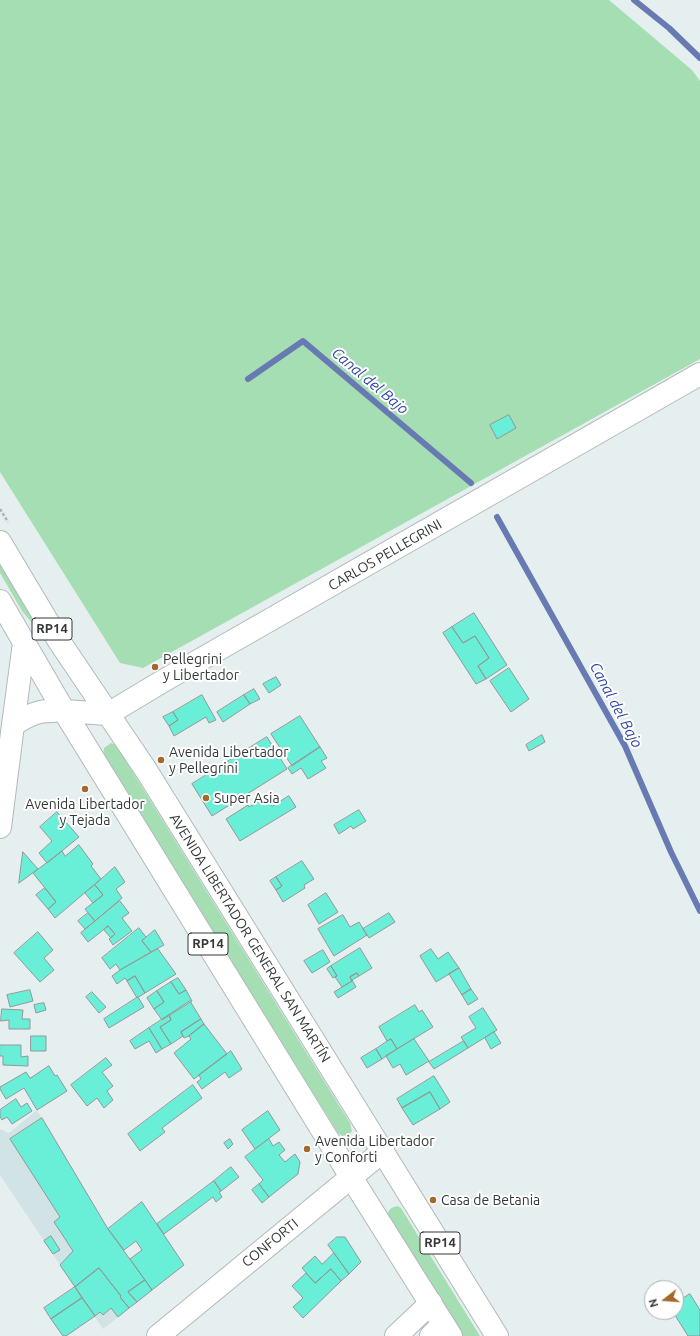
<!DOCTYPE html>
<html>
<head>
<meta charset="utf-8">
<style>
	body { margin:0 }
	#map { position:relative; width:700px; height:1336px; overflow:hidden; background:#e6eff0; font-family:Ubuntu,sans-serif }
	canvas { display:block }
	.north { position:absolute; left:644px; top:1280px; width:40px; height:40px; box-sizing:border-box; background:#fff; border:1px solid #aeafaf; border-radius:50%; rotate:253deg; font-size:11px; font-weight:700; line-height:16px; text-align:center; color:#343838 }
	.north::after { content:''; display:block; margin:auto; width:14px; height:18px; background:#a4682b; clip-path:polygon(50% 0,100% 100%,50% 72%,0 100%) }
</style>
</head>
<body>
<div id="map">
<canvas width="700" height="1336"></canvas>
<div class="north">N</div>
</div>
<script>
const c = document.querySelector('canvas').getContext('2d');
c.lineJoin = 'round';
function fill(path, color) { c.fillStyle = color; c.fill(path, 'evenodd'); }
function trace(path, color, width, dash) { c.strokeStyle = color; c.lineWidth = width; c.lineCap = dash ? 'butt' : 'round'; c.setLineDash(dash || []); c.stroke(path); }
function drawText(font, color, halo, rows, align = 'center') {
  c.font = font + ' Ubuntu,sans-serif'; c.lineWidth = 4; c.setLineDash([]); c.textBaseline = 'middle'; c.strokeStyle = halo; c.fillStyle = color; for (const [text, x, y, turn = 0] of rows) {
    c.save(); c.translate(x, y); c.rotate((+turn || 0) * Math.PI / 180); c.textAlign = isNaN(turn) ? turn : align; if (halo) c.strokeText(text, 0, 0); c.fillText(text, 0, 0); c.restore();
  }
}
fill(new Path2D(`
	M 37,1110 L 108,1229 L 152,1290 L 103,1329 L 0,1175 L 0,1129 L 9,1133 Z`), '#d1e3e5');
fill(new Path2D(`
	M 0,0 L 609,0 L 692,70 L 700,81 L 700,359 L 143,668 L 120,663 L 0,472 Z
	M 0,561 L 81,693 L 81,694 L 47,641 L 22,611 L 0,573 Z
	M 111,743 L 116,745 L 350,1123 L 352,1131 L 349,1135 L 342,1136 L 338,1133 L 103,755 L 104,748 Z
	M 398,1206 L 401,1208 L 480,1336 L 463,1336 L 388,1215 C 388,1209 392,1207 398,1206 Z`), '#a6deb3');
trace(new Path2D(`
	M 634,0 L 669,28 L 700,58
	M 248,379 L 303,341 L 471,483
	M 497,517 L 625,746 L 671,852 L 700,911`), '#677bb2', 6);
const building = new Path2D(`
	M 509,415 L 516,428 L 497,439 L 490,425 Z
	M 474,613 L 507,665 L 486,679 L 478,666 L 489,658 L 475,636 L 463,643 L 452,627 Z
	M 452,627 L 463,643 L 475,636 L 489,658 L 478,666 L 486,679 L 476,684 L 443,633 Z
	M 509,668 L 529,699 L 511,712 L 490,681 Z
	M 276,677 L 281,685 L 269,693 L 263,684 Z
	M 254,689 L 260,699 L 250,704 L 244,695 Z
	M 202,695 L 216,720 L 209,723 L 206,717 L 174,736 L 169,726 L 178,720 L 173,712 Z
	M 244,695 L 250,704 L 223,722 L 217,712 Z
	M 173,712 L 178,720 L 169,726 L 163,717 Z
	M 300,716 L 320,747 L 292,766 L 271,734 Z
	M 542,735 L 545,742 L 529,751 L 526,745 Z
	M 267,737 L 287,769 L 212,816 L 192,784 Z
	M 320,747 L 327,758 L 321,761 L 326,768 L 308,779 L 301,768 L 292,774 L 288,768 Z
	M 289,796 L 296,807 L 240,841 L 226,819 L 248,805 L 249,807 L 266,797 L 272,806 Z
	M 359,810 L 366,821 L 353,829 L 351,826 L 339,834 L 334,825 Z
	M 57,812 L 79,837 L 47,863 L 39,853 L 52,841 L 40,827 Z
	M 79,845 L 93,864 L 91,866 L 101,879 L 55,918 L 48,909 L 56,902 L 33,873 L 62,851 L 65,856 Z
	M 23,852 L 38,869 L 19,883 Z
	M 302,861 L 314,879 L 304,885 L 305,888 L 283,902 L 276,890 L 282,886 L 276,877 Z
	M 115,867 L 125,882 L 116,889 L 122,898 L 95,921 L 85,909 L 103,895 L 95,885 Z
	M 276,877 L 282,886 L 276,890 L 270,881 Z
	M 95,885 L 103,895 L 93,903 L 85,893 Z
	M 45,888 L 56,902 L 48,909 L 36,895 Z
	M 326,893 L 338,912 L 319,924 L 308,905 Z
	M 120,901 L 129,913 L 122,918 L 132,931 L 113,945 L 109,939 L 115,934 L 108,926 L 88,942 L 81,933 Z
	M 88,913 L 95,921 L 85,929 L 78,921 Z
	M 389,913 L 395,922 L 369,938 L 363,929 Z
	M 343,915 L 350,927 L 359,922 L 367,935 L 334,956 L 318,929 Z
	M 108,926 L 115,934 L 111,938 L 104,930 Z
	M 139,928 L 146,937 L 142,941 L 151,952 L 120,970 L 116,964 L 110,969 L 102,958 Z
	M 155,930 L 164,945 L 151,952 L 142,941 Z
	M 38,932 L 53,950 L 44,958 L 54,970 L 40,982 L 14,953 Z
	M 360,948 L 372,968 L 359,976 L 357,973 L 350,977 L 352,981 L 342,987 L 335,977 L 337,976 L 331,966 Z
	M 158,949 L 176,974 L 145,993 L 135,976 L 127,981 L 125,978 L 117,984 L 112,976 L 120,970 Z
	M 431,949 L 438,959 L 448,952 L 459,968 L 436,982 L 420,956 Z
	M 323,950 L 330,962 L 312,973 L 304,961 Z
	M 331,966 L 337,976 L 333,978 L 327,969 Z
	M 459,968 L 471,989 L 462,995 L 449,974 Z
	M 357,973 L 359,976 L 352,980 L 356,987 L 338,998 L 334,992 L 352,981 L 350,977 Z
	M 135,976 L 145,993 L 137,998 L 127,981 Z
	M 178,978 L 186,990 L 179,994 L 171,982 Z
	M 171,982 L 179,994 L 186,990 L 192,1001 L 162,1020 L 154,1009 L 164,1002 L 157,991 Z
	M 471,989 L 478,999 L 468,1005 L 462,995 Z
	M 30,990 L 33,1001 L 10,1007 L 7,995 Z
	M 157,991 L 164,1002 L 154,1009 L 147,998 Z
	M 92,992 L 106,1007 L 99,1013 L 86,997 Z
	M 138,997 L 144,1007 L 109,1028 L 104,1019 Z
	M 190,1001 L 201,1019 L 181,1032 L 183,1036 L 171,1044 L 160,1027 L 171,1020 L 169,1015 Z
	M 44,1003 L 46,1010 L 36,1013 L 34,1005 Z
	M 415,1005 L 419,1012 L 422,1010 L 433,1027 L 397,1049 L 391,1039 L 387,1041 L 379,1027 Z
	M 483,1008 L 497,1030 L 468,1048 L 461,1037 L 476,1028 L 469,1017 Z
	M 2,1009 L 23,1010 L 22,1019 L 30,1019 L 30,1029 L 9,1029 L 9,1020 L 1,1021 Z
	M 169,1015 L 171,1020 L 160,1027 L 171,1044 L 162,1049 L 149,1028 Z
	M 201,1019 L 204,1024 L 189,1036 L 184,1038 L 181,1032 Z
	M 204,1024 L 227,1054 L 194,1079 L 174,1053 L 191,1039 L 189,1036 Z
	M 149,1028 L 162,1049 L 156,1053 L 149,1041 L 135,1049 L 130,1041 Z
	M 494,1032 L 501,1043 L 491,1049 L 485,1038 Z
	M 31,1036 L 46,1036 L 46,1051 L 31,1051 Z
	M 391,1039 L 397,1049 L 382,1059 L 376,1049 Z
	M 414,1039 L 429,1061 L 406,1075 L 400,1064 L 393,1068 L 386,1056 Z
	M 464,1041 L 468,1048 L 434,1069 L 429,1062 Z
	M 0,1045 L 21,1045 L 21,1057 L 28,1056 L 28,1066 L 3,1065 L 3,1056 L 0,1056 Z
	M 376,1049 L 382,1059 L 367,1068 L 361,1058 Z
	M 231,1051 L 242,1069 L 229,1078 L 225,1072 L 202,1089 L 197,1082 L 201,1079 L 199,1075 Z
	M 106,1058 L 112,1065 L 102,1072 L 113,1086 L 107,1091 L 113,1100 L 104,1108 L 97,1098 L 87,1106 L 71,1085 Z
	M 49,1066 L 55,1076 L 57,1075 L 67,1091 L 37,1110 L 24,1088 L 6,1099 L 0,1089 L 0,1087 L 26,1072 L 30,1078 Z
	M 434,1076 L 450,1102 L 440,1109 L 430,1092 L 402,1108 L 397,1099 Z
	M 193,1085 L 202,1098 L 162,1128 L 165,1132 L 140,1151 L 128,1134 Z
	M 430,1092 L 440,1109 L 413,1125 L 402,1108 Z
	M 16,1099 L 21,1107 L 27,1103 L 32,1111 L 12,1124 L 7,1117 L 2,1120 L 0,1117 L 0,1110 Z
	M 268,1111 L 280,1130 L 255,1149 L 242,1130 Z
	M 42,1118 L 108,1229 L 145,1280 L 128,1292 L 137,1302 L 129,1308 L 120,1297 L 121,1296 L 99,1268 L 75,1287 L 60,1265 L 73,1251 L 54,1222 L 60,1217 L 10,1139 Z
	M 230,1139 L 233,1144 L 228,1149 L 224,1143 Z
	M 269,1139 L 273,1146 L 279,1142 L 285,1150 L 279,1155 L 285,1162 L 295,1154 L 300,1162 L 298,1174 L 269,1197 L 259,1184 L 263,1180 L 245,1157 Z
	M 231,1167 L 239,1177 L 221,1191 L 214,1181 Z
	M 214,1181 L 221,1191 L 219,1192 L 222,1197 L 216,1202 L 213,1197 L 164,1234 L 157,1224 Z
	M 259,1184 L 269,1197 L 262,1203 L 252,1190 Z
	M 142,1202 L 184,1265 L 152,1290 L 130,1259 L 142,1250 L 136,1241 L 124,1250 L 108,1229 Z
	M 51,1236 L 60,1250 L 53,1254 L 44,1241 Z
	M 337,1237 L 345,1237 L 361,1262 L 349,1274 L 328,1245 Z
	M 334,1253 L 349,1274 L 341,1281 L 331,1269 L 315,1283 L 302,1268 L 315,1256 L 322,1264 Z
	M 99,1268 L 121,1296 L 120,1297 L 129,1308 L 118,1317 L 111,1308 L 103,1315 L 100,1312 L 95,1316 L 75,1287 Z
	M 331,1269 L 341,1281 L 303,1318 L 293,1307 L 303,1298 L 292,1286 L 306,1273 L 315,1283 Z
	M 145,1280 L 152,1290 L 137,1302 L 128,1292 Z
	M 75,1287 L 82,1298 L 51,1319 L 44,1308 Z
	M 690,1294 L 700,1310 L 700,1336 L 688,1336 L 673,1312 L 676,1312 L 676,1303 Z
	M 82,1298 L 95,1316 L 66,1336 L 63,1336 L 51,1319 Z`);
fill(building, '#69eed8');
trace(building, '#919896', 1);
const minor = new Path2D(`
	M 13,725 L 24,643
	M 0,827 L 13,725 C 33,712 41,710 64,711
	M 158,1336 L 383,1151
	M 396,1336 L 431,1303
	M 431,1336 L 443,1324`);
const major = new Path2D(`
	M 0,542 L 59,641 L 146,770 L 497,1336
	M 0,601 L 64,711 L 351,1177 L 451,1336
	M 64,711 L 108,714 L 163,681 L 700,374`);
trace(minor, '#b1b9bb', 24);
trace(major, '#b1b9bb', 24);
trace(new Path2D(`
	M 0,509 L 8,522`), '#acb3b4', 2.5, [3, 2]);
trace(minor, '#fff', 22);
trace(major, '#fff', 22);
for (const [x, y, r, color] of [
	[155,667,4,"#a4682b"],
	[161,760,4,"#a4682b"],
	[85,789,4,"#a4682b"],
	[206,798,4,"#a4682b"],
	[307,1149,4,"#a4682b"],
	[433,1200,4,"#a4682b"]
]) { const dot = new Path2D(); dot.arc(x, y, r, 0, 2 * Math.PI); c.fillStyle = color; c.fill(dot); trace(dot, '#fff', 1.5); }
for (const [x, y, w] of [
	[52,629,40],
	[208,944,40],
	[440,1243,40]
]) { const box = new Path2D(); box.roundRect(x - w / 2, y - 11, w, 22, 3); c.fillStyle = '#fff'; c.fill(box); trace(box, '#343838', 1); }
drawText('bold 13px', '#343838', null, [
	["RP14",52,629],
	["RP14",208,944],
	["RP14",440,1243]
]);
drawText('14px', '#343838', '#fff', [
	["CARLOS PELLEGRINI",385,555,-30],
	["AVENIDA LIBERTADOR GENERAL SAN MARTÍN",250,938,58],
	["CONFORTI",270,1243,-39]
]);
drawText('14px', '#343838', '#fff', [
	["Pellegrini",163,659],
	["y Libertador",163,675],
	["Avenida Libertador",169,752],
	["y Pellegrini",169,768],
	["Super Asia",214,798],
	["Avenida Libertador",85,804,"center"],
	["y Tejada",85,820,"center"],
	["Avenida Libertador",315,1141],
	["y Conforti",315,1157],
	["Casa de Betania",441,1200]
], 'left');
drawText('italic 15px', '#3248a5', '#fff', [
	["Canal del Bajo",370,381,40],
	["Canal del Bajo",616,705,62]
]);
</script>
</body>
</html>
